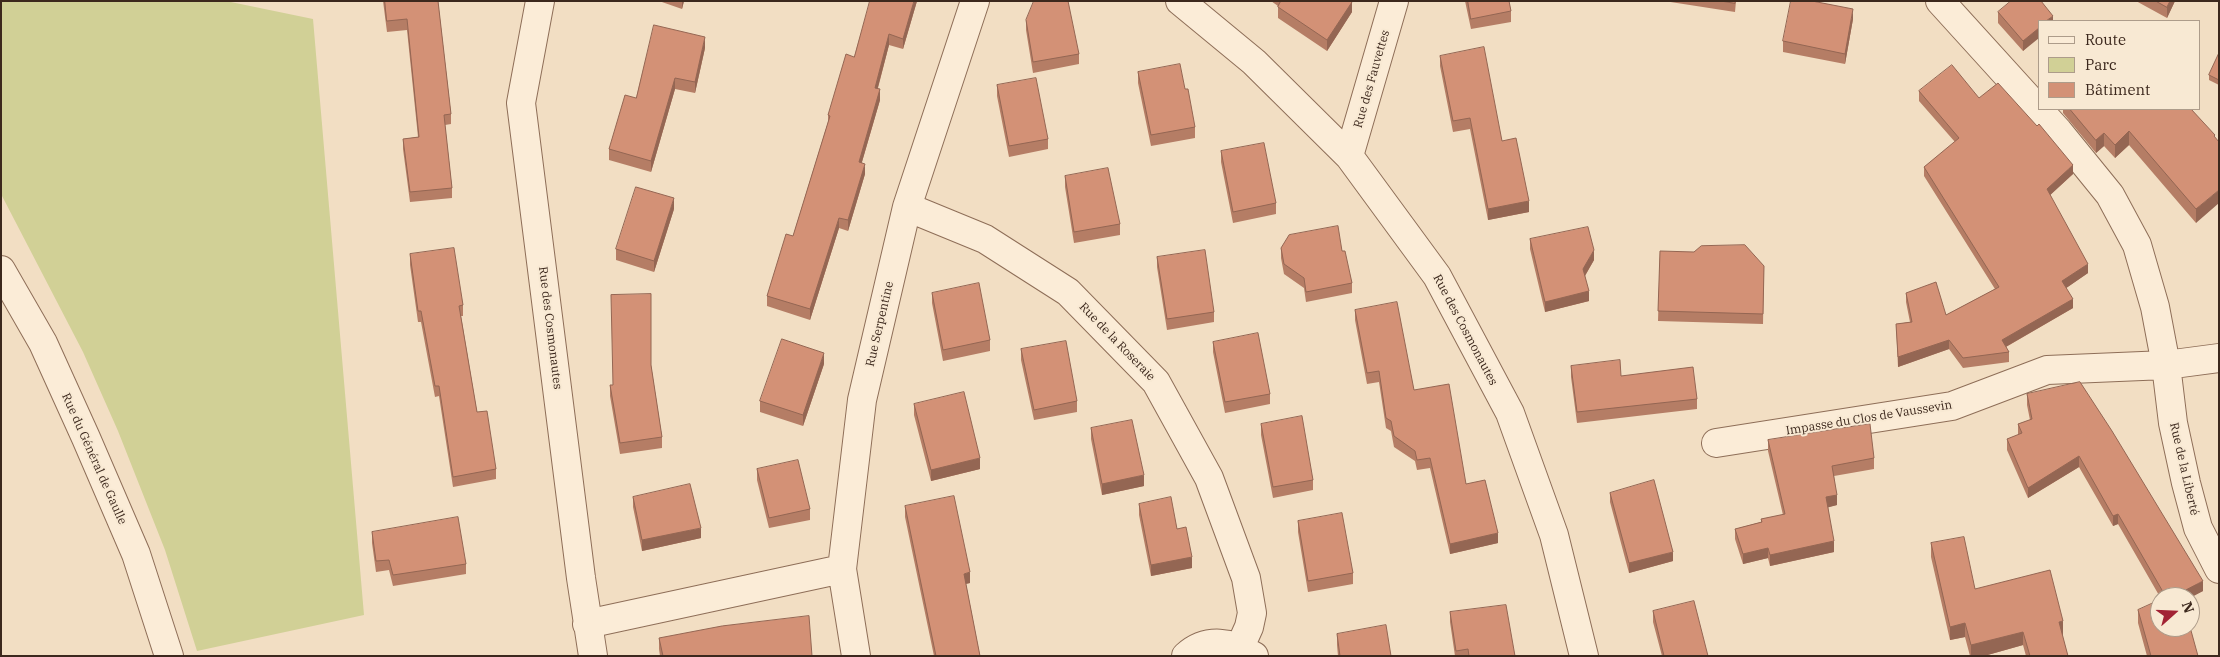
<!DOCTYPE html>
<html>
<head>
<meta charset="utf-8">
<style>
	body { margin:0 }
	#map { position:relative; width:2220px; height:657px; overflow:hidden; background:#f2dec3; font-family:"IBM Plex Serif",serif }
	canvas { display:block }
	.frame { position:absolute; inset:0; border:2px solid #3c281d; pointer-events:none }
	.legend { position:absolute; left:2038px; top:20px; width:162px; height:90px; box-sizing:border-box; background:#f8e9d3; border:1px solid #ad9c8a; margin:0; padding:6px 9px; list-style:none; font-size:15px; color:#3c281d }
	.legend li { display:flex; align-items:center; gap:10px; height:25px }
	.legend b { width:25px; border:1px solid #ad9c8a }
	.north { position:absolute; left:2150px; top:587px; width:50px; height:50px; box-sizing:border-box; background:#f8e9d3; border:1px solid #ad9c8a; border-radius:50%; rotate:70deg; font-size:14px; font-weight:700; line-height:20px; text-align:center; color:#3c281d }
	.north::after { content:''; display:block; margin:auto; width:18px; height:22px; background:#a22334; clip-path:polygon(50% 0,100% 100%,50% 72%,0 100%) }
</style>
</head>
<body>
<div id="map">
<canvas width="2220" height="657"></canvas>
<div class="frame"></div>
<ul class="legend">
<li><b style="height:6px;background:#fbecd7"></b>Route</li>
<li><b style="height:14px;background:#d1d096"></b>Parc</li>
<li><b style="height:14px;background:#d39176"></b>Bâtiment</li>
</ul>
<div class="north">N</div>
</div>
<script>
const c = document.querySelector('canvas').getContext('2d');
c.lineJoin = 'round';
function fill(path, color) { c.fillStyle = color; c.fill(path, 'evenodd'); }
function trace(path, color, width, dash) { c.strokeStyle = color; c.lineWidth = width; c.lineCap = dash ? 'butt' : 'round'; c.setLineDash(dash || []); c.stroke(path); }
function drawText(font, color, halo, rows, align = 'center') {
  c.font = font + ' "IBM Plex Serif",serif'; c.lineWidth = 4; c.setLineDash([]); c.textBaseline = 'middle'; c.strokeStyle = halo; c.fillStyle = color; for (const [text, x, y, turn = 0] of rows) {
    c.save(); c.translate(x, y); c.rotate((+turn || 0) * Math.PI / 180); c.textAlign = isNaN(turn) ? turn : align; if (halo) c.strokeText(text, 0, 0); c.fillText(text, 0, 0); c.restore();
  }
}
fill(new Path2D(`
	M 1,1 L 226,1 L 313,19 L 364,615 L 197,651 L 165,550 L 118,431 L 83,352 L 1,194 Z`), '#d1d096');
const minor = new Path2D(`
	M 540,1 L 521,103 L 581,578 L 593,656
	M 1180,1 L 1254,62 L 1349,156 L 1437,276 L 1510,413 L 1554,535 L 1584,656
	M 1940,1 L 2058,131 L 2110,195 L 2137,245 L 2155,307 L 2166,365 L 2173,423 L 2186,483 L 2198,528 L 2219,569
	M 1349,156 L 1394,1
	M 907,207 L 985,239 L 1068,292 L 1156,382 L 1209,478 L 1246,578 L 1252,613 L 1249,627 L 1240,647
	M 1,270 L 43,343 L 86,438 L 136,554 L 169,656
	M 1716,443 L 1952,406 L 2047,370 L 2166,365 L 2219,358
	M 587,624 L 842,569
	M 856,656 L 842,569 L 862,400 L 907,207 L 975,1
	M 1186,656 C 1207,637 1232,642 1254,656`);
trace(minor, '#8e6e58', 30);
trace(minor, '#fbecd7', 28);
fill(new Path2D(`
	M 383,1 L 438,1 L 451,114 L 451,124 L 445,125 L 452,188 L 452,198 L 410,202 L 403,149 L 403,139 L 418,137 L 407,30 L 387,32 Z
	M 659,1 L 684,1 L 682,9 Z
	M 917,1 L 903,49 L 889,45 L 878,88 L 880,100 L 862,162 L 865,174 L 848,231 L 839,228 L 810,320 L 767,306 L 767,296 L 793,236 L 828,122 L 828,115 L 854,57 Z
	M 1271,1 L 1352,1 L 1352,12 L 1327,51 L 1278,18 L 1278,6 Z
	M 1465,1 L 1509,1 L 1511,11 L 1511,22 L 1471,29 Z
	M 1664,1 L 1736,1 L 1735,12 Z
	M 2136,1 L 2175,1 L 2167,18 Z
	M 1998,12 L 2053,21 L 2023,51 L 1998,23 Z
	M 1853,19 L 1845,64 L 1783,52 L 1783,41 Z
	M 1026,20 L 1079,54 L 1079,64 L 1033,73 L 1026,30 Z
	M 705,48 L 695,93 L 675,89 L 651,172 L 609,160 L 609,149 L 636,98 Z
	M 2219,53 L 2219,85 L 2209,80 L 2209,75 Z
	M 1440,56 L 1502,141 L 1529,212 L 1488,220 L 1470,129 L 1453,132 L 1440,66 Z
	M 1138,72 L 1185,89 L 1195,127 L 1195,138 L 1151,146 L 1138,83 Z
	M 997,85 L 1048,139 L 1048,149 L 1009,157 L 997,96 Z
	M 1919,91 L 1979,98 L 2073,174 L 2050,195 L 2088,273 L 2066,288 L 2073,308 L 2006,347 L 2009,352 L 2009,362 L 1963,368 L 1949,349 L 1898,367 L 1896,324 L 1910,322 L 1906,302 L 1906,293 L 1946,315 L 1995,289 L 1924,176 L 1924,167 L 1955,142 L 1919,101 Z
	M 2063,109 L 2191,109 L 2215,138 L 2196,223 L 2129,145 L 2115,158 L 2104,146 L 2096,153 L 2063,113 Z
	M 1221,151 L 1276,203 L 1276,214 L 1233,223 L 1221,162 Z
	M 1065,176 L 1120,224 L 1120,235 L 1074,243 L 1065,187 Z
	M 674,209 L 654,272 L 616,260 L 616,249 Z
	M 1530,239 L 1594,260 L 1585,276 L 1589,301 L 1545,312 L 1530,249 Z
	M 1281,248 L 1342,251 L 1352,283 L 1352,293 L 1306,302 L 1304,288 L 1284,274 L 1281,258 Z
	M 1660,251 L 1764,266 L 1763,324 L 1658,321 Z
	M 410,254 L 463,305 L 463,316 L 461,316 L 477,412 L 496,469 L 496,479 L 453,487 L 439,396 L 435,397 L 421,322 L 418,322 L 410,265 Z
	M 1157,257 L 1214,312 L 1214,322 L 1167,330 L 1157,267 Z
	M 932,293 L 990,340 L 990,351 L 943,361 L 932,303 Z
	M 1355,310 L 1414,390 L 1466,484 L 1498,543 L 1450,554 L 1430,468 L 1417,470 L 1415,461 L 1394,447 L 1391,431 L 1386,428 L 1379,382 L 1367,384 L 1355,320 Z
	M 1213,342 L 1270,394 L 1270,404 L 1225,413 L 1213,352 Z
	M 1021,349 L 1077,401 L 1077,412 L 1034,420 L 1021,360 Z
	M 824,364 L 803,426 L 760,412 L 760,401 Z
	M 651,365 L 662,437 L 662,448 L 620,454 L 610,396 L 610,385 L 613,385 Z
	M 1571,366 L 1697,399 L 1697,409 L 1577,423 L 1571,377 Z
	M 2027,394 L 2203,591 L 2190,597 L 2160,597 L 2118,524 L 2113,526 L 2079,467 L 2028,498 L 2007,450 L 2007,439 L 2018,435 L 2018,424 L 2030,420 L 2027,405 Z
	M 914,404 L 980,469 L 931,481 L 914,415 Z
	M 1261,424 L 1313,480 L 1313,490 L 1273,498 L 1261,435 Z
	M 1091,428 L 1144,486 L 1102,495 L 1091,439 Z
	M 1768,440 L 1874,458 L 1874,469 L 1834,476 L 1837,505 L 1828,507 L 1834,552 L 1770,566 L 1768,558 L 1743,564 L 1735,539 L 1735,529 L 1761,522 L 1761,519 L 1783,515 L 1768,451 Z
	M 757,469 L 810,509 L 810,520 L 769,528 L 757,480 Z
	M 1610,493 L 1673,561 L 1629,573 L 1610,502 Z
	M 633,497 L 701,538 L 642,551 L 633,507 Z
	M 1139,504 L 1177,529 L 1192,568 L 1151,576 L 1139,515 Z
	M 905,506 L 970,583 L 966,584 L 980,656 L 934,656 L 905,517 Z
	M 1298,521 L 1353,573 L 1353,584 L 1308,592 L 1298,532 Z
	M 372,532 L 466,564 L 466,574 L 393,586 L 389,570 L 376,572 L 372,543 Z
	M 1931,543 L 1975,589 L 2063,635 L 2062,635 L 2068,656 L 2026,656 L 2023,645 L 1984,656 L 1970,656 L 1965,637 L 1950,640 L 1931,557 Z
	M 2138,610 L 2198,656 L 2147,656 L 2138,623 Z
	M 1653,611 L 1708,656 L 1662,656 L 1653,622 Z
	M 1450,612 L 1515,656 L 1455,656 L 1450,622 Z
	M 1337,634 L 1391,656 L 1338,656 L 1337,645 Z
	M 659,638 L 812,656 L 660,656 L 659,649 Z`), '#b57d65');
fill(new Path2D(`
	M 682,1 L 684,1 L 682,9 Z
	M 914,1 L 917,1 L 903,49 L 903,39 Z
	M 2170,1 L 2175,1 L 2167,18 L 2167,7 Z
	M 1352,2 L 1352,12 L 1327,51 L 1327,40 Z
	M 1853,9 L 1853,19 L 1845,64 L 1845,54 Z
	M 2053,16 L 2053,21 L 2046,21 Z
	M 2039,28 L 2039,38 L 2023,51 L 2023,41 Z
	M 889,34 L 889,45 L 875,98 L 875,88 Z
	M 705,37 L 705,48 L 695,93 L 695,82 Z
	M 675,78 L 675,89 L 651,172 L 651,161 Z
	M 880,89 L 880,100 L 859,172 L 859,162 Z
	M 2129,131 L 2129,145 L 2115,158 L 2115,145 Z
	M 2104,133 L 2104,146 L 2096,153 L 2096,140 Z
	M 865,164 L 865,174 L 848,231 L 848,220 Z
	M 2073,165 L 2073,174 L 2047,198 L 2047,189 Z
	M 2219,190 L 2219,203 L 2196,223 L 2196,209 Z
	M 674,198 L 674,209 L 654,272 L 654,261 Z
	M 1529,201 L 1529,212 L 1488,220 L 1488,209 Z
	M 839,218 L 839,228 L 810,320 L 810,309 Z
	M 1594,250 L 1594,260 L 1583,279 L 1583,269 Z
	M 2088,264 L 2088,273 L 2062,291 L 2062,281 Z
	M 1589,291 L 1589,301 L 1545,312 L 1545,302 Z
	M 2073,299 L 2073,308 L 2002,349 L 2002,340 Z
	M 1949,340 L 1949,349 L 1898,367 L 1898,357 Z
	M 824,353 L 824,364 L 803,426 L 803,415 Z
	M 2079,456 L 2079,467 L 2028,498 L 2028,488 Z
	M 980,458 L 980,469 L 931,481 L 931,470 Z
	M 1144,475 L 1144,486 L 1102,495 L 1102,484 Z
	M 1837,495 L 1837,505 L 1826,508 L 1826,497 Z
	M 2118,514 L 2118,524 L 2113,526 L 2113,516 Z
	M 701,528 L 701,538 L 642,551 L 642,540 Z
	M 1498,533 L 1498,543 L 1450,554 L 1450,544 Z
	M 1834,541 L 1834,552 L 1770,566 L 1770,555 Z
	M 1768,548 L 1768,558 L 1743,564 L 1743,554 Z
	M 1673,552 L 1673,561 L 1629,573 L 1629,563 Z
	M 1192,557 L 1192,568 L 1151,576 L 1151,565 Z
	M 970,572 L 970,583 L 964,584 L 964,574 Z
	M 2203,581 L 2203,591 L 2190,598 L 2190,597 L 2171,597 Z
	M 2063,621 L 2063,635 L 2059,636 L 2059,622 Z
	M 1965,623 L 1965,637 L 1950,640 L 1950,627 Z
	M 2023,632 L 2023,645 L 1984,656 L 1971,656 L 1971,645 Z`), '#946653');
const building = new Path2D(`
	M 385,1 L 438,1 L 451,114 L 444,115 L 452,188 L 410,192 L 403,139 L 419,137 L 407,19 L 387,21 Z
	M 870,1 L 914,1 L 903,39 L 889,34 L 875,88 L 880,89 L 859,162 L 865,164 L 848,220 L 839,218 L 810,309 L 767,296 L 786,234 L 793,236 L 830,116 L 828,115 L 846,54 L 854,57 Z
	M 1034,1 L 1068,1 L 1079,54 L 1033,62 L 1026,20 Z
	M 1281,1 L 1352,1 L 1352,2 L 1327,40 L 1278,7 Z
	M 1468,1 L 1509,1 L 1511,11 L 1471,19 Z
	M 1721,1 L 1735,1 L 1735,3 Z
	M 1791,1 L 1812,1 L 1853,9 L 1845,54 L 1783,41 Z
	M 2011,1 L 2041,1 L 2053,16 L 2046,21 L 2039,21 L 2039,28 L 2023,41 L 1998,12 Z
	M 2156,1 L 2170,1 L 2167,7 Z
	M 654,25 L 705,37 L 695,82 L 675,78 L 651,161 L 609,149 L 625,95 L 636,98 Z
	M 1484,47 L 1502,141 L 1516,138 L 1529,201 L 1488,209 L 1470,118 L 1453,121 L 1440,56 Z
	M 2219,53 L 2219,80 L 2209,75 Z
	M 1180,64 L 1185,89 L 1188,89 L 1195,127 L 1151,135 L 1138,72 Z
	M 1952,65 L 1979,98 L 1998,83 L 2037,126 L 2039,124 L 2073,165 L 2047,189 L 2088,264 L 2062,281 L 2073,299 L 2002,340 L 2009,352 L 1963,358 L 1949,340 L 1898,357 L 1896,324 L 1912,322 L 1906,293 L 1936,282 L 1946,315 L 1999,287 L 1924,167 L 1959,138 L 1919,91 Z
	M 1036,78 L 1048,139 L 1009,146 L 997,85 Z
	M 2070,109 L 2191,109 L 2215,135 L 2214,136 L 2219,142 L 2219,150 L 2218,150 L 2219,151 L 2219,190 L 2196,209 L 2129,131 L 2115,145 L 2104,133 L 2096,140 Z
	M 1264,143 L 1276,203 L 1233,212 L 1221,151 Z
	M 1108,168 L 1120,224 L 1074,232 L 1065,176 Z
	M 636,187 L 674,198 L 654,261 L 616,249 Z
	M 1338,226 L 1342,251 L 1345,251 L 1352,283 L 1306,292 L 1304,278 L 1284,264 L 1281,248 L 1289,235 Z
	M 1588,227 L 1594,250 L 1583,269 L 1589,291 L 1545,302 L 1530,239 Z
	M 1745,245 L 1764,266 L 1763,314 L 1658,311 L 1660,251 L 1694,252 L 1701,246 Z
	M 454,248 L 463,305 L 459,306 L 477,412 L 487,411 L 496,469 L 453,477 L 439,386 L 435,386 L 421,311 L 418,311 L 410,254 Z
	M 1205,250 L 1214,312 L 1167,319 L 1157,257 Z
	M 979,283 L 990,340 L 943,350 L 932,293 Z
	M 651,294 L 651,365 L 662,437 L 620,443 L 610,385 L 613,385 L 611,295 Z
	M 1397,302 L 1414,390 L 1449,384 L 1466,484 L 1485,480 L 1498,533 L 1450,544 L 1430,458 L 1417,460 L 1415,451 L 1394,436 L 1391,421 L 1386,418 L 1379,371 L 1367,373 L 1355,310 Z
	M 1258,333 L 1270,394 L 1225,402 L 1213,342 Z
	M 782,339 L 824,353 L 803,415 L 760,401 Z
	M 1066,341 L 1077,401 L 1034,410 L 1021,349 Z
	M 1620,360 L 1621,376 L 1693,367 L 1697,399 L 1577,412 L 1571,366 Z
	M 2080,382 L 2112,431 L 2203,581 L 2180,593 L 2179,592 L 2166,597 L 2118,514 L 2113,516 L 2079,456 L 2028,488 L 2007,439 L 2022,433 L 2018,424 L 2032,419 L 2027,394 Z
	M 964,392 L 980,458 L 931,470 L 914,404 Z
	M 1302,416 L 1313,480 L 1273,487 L 1261,424 Z
	M 1132,420 L 1144,475 L 1102,484 L 1091,428 Z
	M 1870,424 L 1874,458 L 1832,466 L 1837,495 L 1826,497 L 1834,541 L 1770,555 L 1768,548 L 1743,554 L 1735,529 L 1762,522 L 1761,519 L 1785,514 L 1768,440 Z
	M 798,460 L 810,509 L 769,518 L 757,469 Z
	M 1654,480 L 1673,552 L 1629,563 L 1610,493 Z
	M 690,484 L 701,528 L 642,540 L 633,497 Z
	M 954,496 L 970,572 L 964,574 L 980,656 L 936,656 L 905,506 Z
	M 1171,497 L 1177,529 L 1186,527 L 1192,557 L 1151,565 L 1139,504 Z
	M 1342,513 L 1353,573 L 1308,581 L 1298,521 Z
	M 458,517 L 466,564 L 393,575 L 389,560 L 376,561 L 372,532 Z
	M 1964,537 L 1975,589 L 2050,570 L 2063,621 L 2059,622 L 2068,656 L 2030,656 L 2023,632 L 1971,645 L 1965,623 L 1950,627 L 1931,543 Z
	M 2179,592 L 2181,597 L 2167,597 Z
	M 2160,600 L 2160,627 L 2190,627 L 2198,656 L 2151,656 L 2138,610 Z
	M 1694,601 L 1708,656 L 1664,656 L 1653,611 Z
	M 1506,605 L 1515,656 L 1469,656 L 1468,649 L 1456,651 L 1450,612 Z
	M 809,616 L 812,656 L 663,656 L 659,638 L 722,626 Z
	M 1386,625 L 1391,656 L 1340,656 L 1337,634 Z`);
fill(building, '#d39176');
trace(building, '#946653', 1);
drawText('12px', '#3c281d', '#f8e9d3', [
	["Rue des Fauvettes",1372,79,-74],
	["Rue Serpentine",880,324,-77],
	["Rue des Cosmonautes",550,328,83],
	["Rue des Cosmonautes",1465,330,62],
	["Rue de la Roseraie",1117,342,46],
	["Impasse du Clos de Vaussevin",1869,418,-9],
	["Rue du Général de Gaulle",94,459,66],
	["Rue de la Liberté",2184,469,77]
]);
</script>
</body>
</html>
